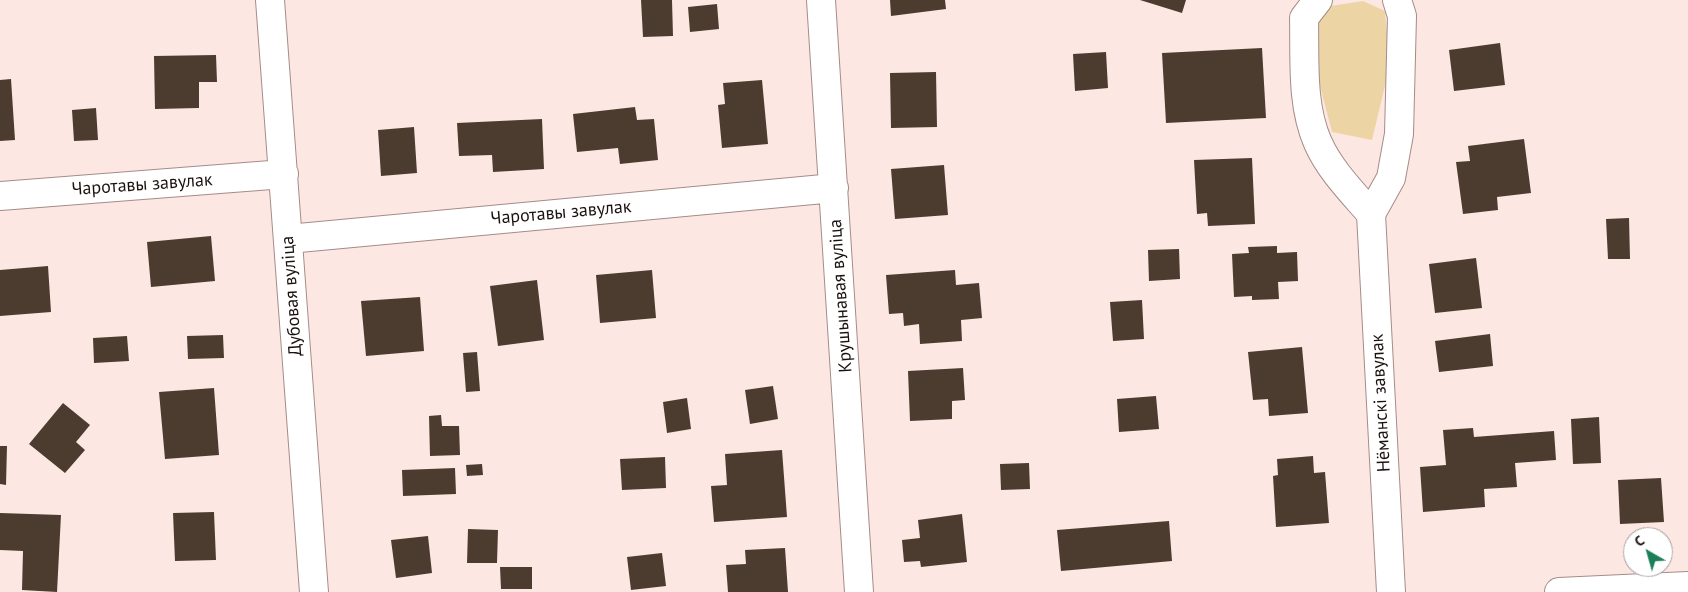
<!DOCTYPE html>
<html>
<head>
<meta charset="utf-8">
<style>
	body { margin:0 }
	#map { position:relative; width:1688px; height:592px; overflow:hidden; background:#fde7e2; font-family:"PT Sans",sans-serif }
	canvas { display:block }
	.north { position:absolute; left:1623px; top:527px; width:50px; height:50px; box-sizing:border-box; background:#fff; border:1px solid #a4a09f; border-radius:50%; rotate:322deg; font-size:14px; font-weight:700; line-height:20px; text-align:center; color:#1b1210 }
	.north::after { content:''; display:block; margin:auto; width:18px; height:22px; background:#1d7f58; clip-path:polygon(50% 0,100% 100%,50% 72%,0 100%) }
</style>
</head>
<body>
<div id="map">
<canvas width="1688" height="592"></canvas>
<div class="north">С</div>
</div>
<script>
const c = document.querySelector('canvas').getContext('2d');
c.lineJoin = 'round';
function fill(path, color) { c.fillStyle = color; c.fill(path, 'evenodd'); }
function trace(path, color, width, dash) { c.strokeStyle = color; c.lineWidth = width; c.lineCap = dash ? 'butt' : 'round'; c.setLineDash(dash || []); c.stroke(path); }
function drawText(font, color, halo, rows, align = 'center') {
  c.font = font + ' "PT Sans",sans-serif'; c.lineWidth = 5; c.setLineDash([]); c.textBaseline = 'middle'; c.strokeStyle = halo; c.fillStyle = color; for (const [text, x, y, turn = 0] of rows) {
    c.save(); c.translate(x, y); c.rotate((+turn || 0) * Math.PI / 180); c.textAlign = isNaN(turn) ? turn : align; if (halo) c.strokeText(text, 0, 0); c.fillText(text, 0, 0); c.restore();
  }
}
fill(new Path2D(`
	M 1363,1 L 1385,11 L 1390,65 L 1372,140 L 1332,132 L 1313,59 L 1319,17 L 1331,6 Z`), '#edd4a5');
fill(new Path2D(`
	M 641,0 L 672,0 L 673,36 L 643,37 Z
	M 890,0 L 945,0 L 946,9 L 891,16 Z
	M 1140,0 L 1186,0 L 1182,13 Z
	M 717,4 L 719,29 L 690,32 L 688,7 Z
	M 1500,43 L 1505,85 L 1454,91 L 1449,50 Z
	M 1262,48 L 1266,118 L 1166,123 L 1162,53 Z
	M 1106,52 L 1108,88 L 1075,91 L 1073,54 Z
	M 216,55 L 217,82 L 199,82 L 199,108 L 155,109 L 154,56 Z
	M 936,72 L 937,127 L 891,128 L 890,73 Z
	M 11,79 L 15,140 L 0,141 L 0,80 Z
	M 762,80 L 768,144 L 722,148 L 718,105 L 725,104 L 723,83 Z
	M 635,107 L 637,120 L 654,119 L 658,160 L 620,164 L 618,148 L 577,152 L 573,114 Z
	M 96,108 L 98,140 L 74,141 L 72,110 Z
	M 542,119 L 544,169 L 493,172 L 492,155 L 459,156 L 457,123 Z
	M 414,127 L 417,173 L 381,176 L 378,130 Z
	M 1524,139 L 1531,193 L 1497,197 L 1498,210 L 1463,214 L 1456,162 L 1470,161 L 1468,146 Z
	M 1252,158 L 1255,224 L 1208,226 L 1207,213 L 1197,214 L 1194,160 Z
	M 944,165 L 948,215 L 895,219 L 891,169 Z
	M 1629,218 L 1630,259 L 1608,259 L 1606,219 Z
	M 211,236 L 215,281 L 151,287 L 147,242 Z
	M 1277,246 L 1277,253 L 1297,252 L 1298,281 L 1278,282 L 1279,299 L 1252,300 L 1252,296 L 1234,297 L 1232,254 L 1249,253 L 1248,247 Z
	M 1179,249 L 1180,279 L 1149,281 L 1148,250 Z
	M 1476,258 L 1482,308 L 1435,313 L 1429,264 Z
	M 48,266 L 51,312 L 0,316 L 0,270 Z
	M 652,270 L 656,318 L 600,323 L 596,275 Z
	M 955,270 L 956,285 L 979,283 L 982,318 L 961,320 L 962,341 L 920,344 L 919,324 L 904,326 L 903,313 L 889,314 L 886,275 Z
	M 537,280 L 544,340 L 498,346 L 490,286 Z
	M 420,297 L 424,351 L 366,356 L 361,301 Z
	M 1142,300 L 1144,339 L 1113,341 L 1110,302 Z
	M 1490,334 L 1493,366 L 1439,372 L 1435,341 Z
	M 223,335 L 224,358 L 188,359 L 187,336 Z
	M 127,336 L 129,361 L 94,363 L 93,338 Z
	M 1302,347 L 1308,413 L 1269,416 L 1268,399 L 1253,400 L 1248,352 Z
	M 477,352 L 480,391 L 466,392 L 463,353 Z
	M 963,368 L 965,400 L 952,401 L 952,419 L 910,421 L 908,371 Z
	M 773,386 L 778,419 L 750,424 L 745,390 Z
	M 214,388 L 219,455 L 165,459 L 159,392 Z
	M 1156,396 L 1159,429 L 1119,432 L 1117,399 Z
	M 687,398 L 691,429 L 667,433 L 663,402 Z
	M 63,403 L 90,425 L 76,442 L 85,450 L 65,473 L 29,444 Z
	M 441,415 L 442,426 L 459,426 L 460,455 L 430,456 L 429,416 Z
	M 1599,417 L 1601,463 L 1573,464 L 1571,419 Z
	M 1473,428 L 1474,437 L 1554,431 L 1556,460 L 1515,463 L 1517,487 L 1484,489 L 1485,507 L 1423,512 L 1420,467 L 1446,465 L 1443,430 Z
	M 0,446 L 7,446 L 6,485 L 0,484 Z
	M 782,450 L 787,517 L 714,522 L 711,486 L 727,485 L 725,454 Z
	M 1313,456 L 1314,473 L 1325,472 L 1329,523 L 1276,527 L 1273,476 L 1278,475 L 1277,459 Z
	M 665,457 L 666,488 L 622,490 L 620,459 Z
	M 1029,463 L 1030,489 L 1001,490 L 1000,464 Z
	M 482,464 L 483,475 L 467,476 L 466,465 Z
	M 455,468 L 456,494 L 403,496 L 402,470 Z
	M 1661,478 L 1664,522 L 1620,524 L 1618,480 Z
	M 214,512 L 216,560 L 175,561 L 173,513 Z
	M 0,513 L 61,515 L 57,592 L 22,590 L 23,551 L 0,550 Z
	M 962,514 L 967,562 L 921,567 L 920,561 L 904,562 L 902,540 L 920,538 L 918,520 Z
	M 1169,521 L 1172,561 L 1061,571 L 1057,530 Z
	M 468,529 L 498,530 L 497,563 L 467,563 Z
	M 428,536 L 432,573 L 396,578 L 391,540 Z
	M 785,548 L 788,592 L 728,592 L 726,565 L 746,564 L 745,550 Z
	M 662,553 L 666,586 L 631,590 L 627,557 Z
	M 500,567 L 532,567 L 532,589 L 501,589 Z`), '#4c3c2f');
const minor = new Path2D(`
	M 270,0 L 314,592
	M 821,0 L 859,592
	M 1318,0 L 1304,18 C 1305,59 1301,105 1318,143 C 1330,170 1352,192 1371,214
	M 0,196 L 284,174
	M 288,239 L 834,188
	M 1391,592 L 1371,214 L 1391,178 L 1399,134 L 1402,16 L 1397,0
	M 1559,592 L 1688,586`);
trace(minor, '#a58c87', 30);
trace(minor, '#fff', 28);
drawText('18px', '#1b1210', '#fff', [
	["Чаротавы завулак",142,185,-4],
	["Чаротавы завулак",561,213,-5],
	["Дубовая вуліца",292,296,-94],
	["Крушынавая вуліца",841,296,-94],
	["Нёманскі завулак",1381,403,-93]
]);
</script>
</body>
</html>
